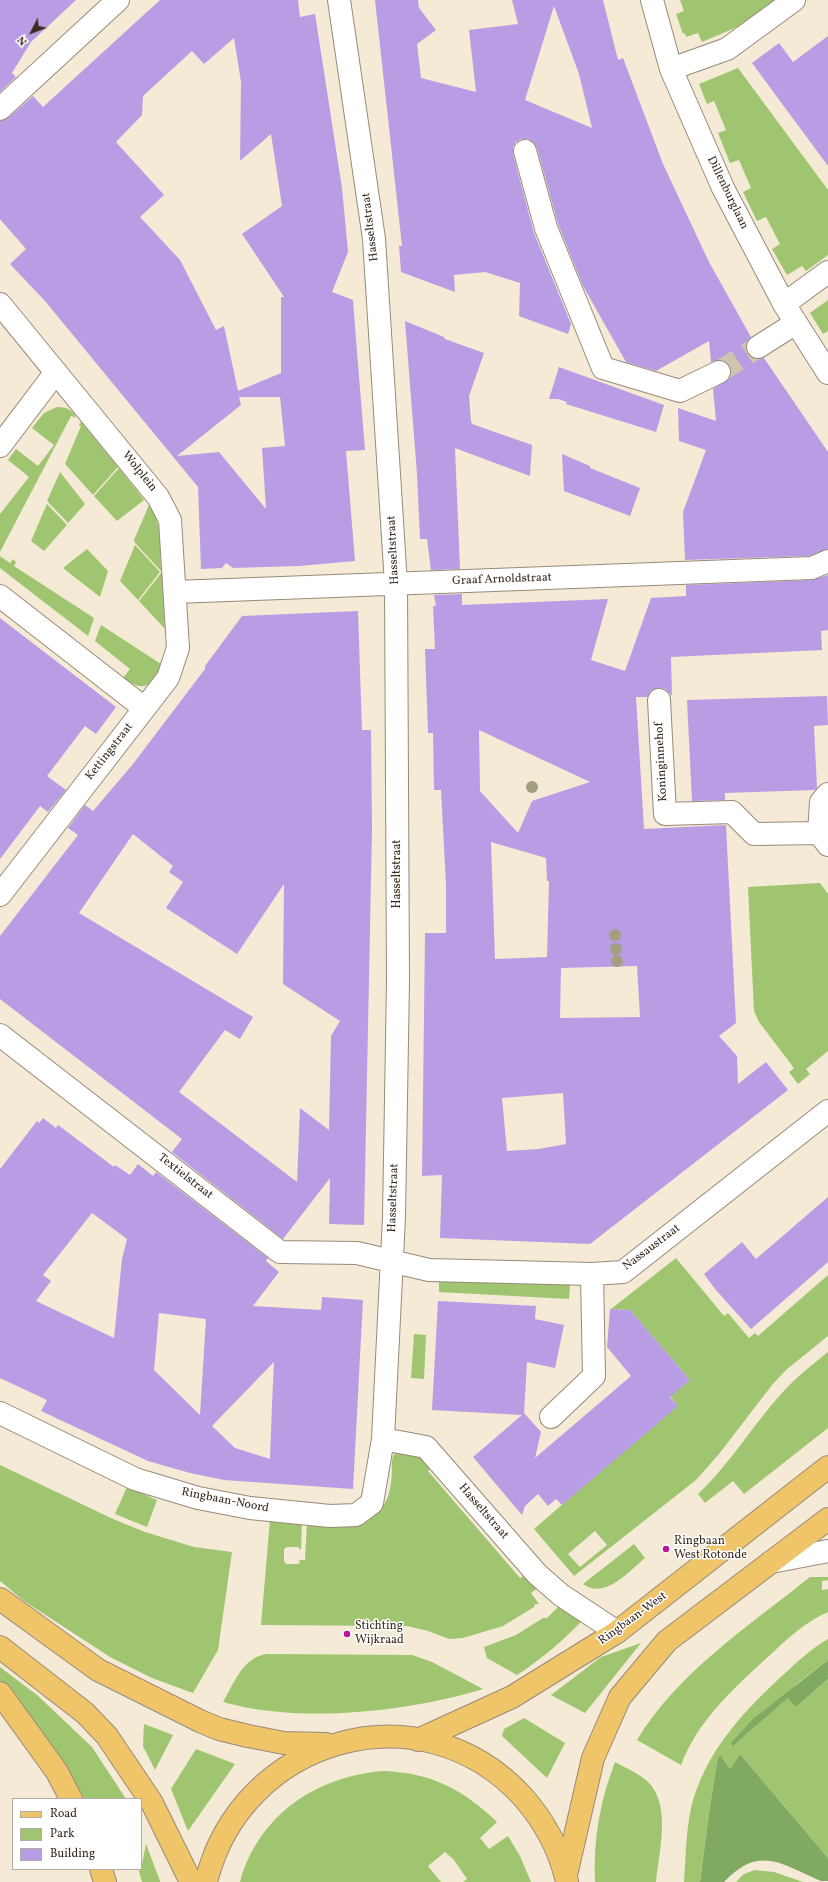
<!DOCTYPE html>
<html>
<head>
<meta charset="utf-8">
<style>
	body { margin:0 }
	#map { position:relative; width:828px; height:1882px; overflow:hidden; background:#f4ead5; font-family:Vollkorn,serif }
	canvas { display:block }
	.legend { position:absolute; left:12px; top:1798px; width:130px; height:72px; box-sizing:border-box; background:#fff; border:1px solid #b1aaa5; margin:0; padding:5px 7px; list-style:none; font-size:12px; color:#3b2a1e }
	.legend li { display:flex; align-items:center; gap:8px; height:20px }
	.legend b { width:20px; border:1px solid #b1aaa5 }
	.north { position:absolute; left:12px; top:12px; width:40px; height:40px; -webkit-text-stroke:3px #fff; paint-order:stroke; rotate:228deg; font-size:11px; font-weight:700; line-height:16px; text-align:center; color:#3b2a1e }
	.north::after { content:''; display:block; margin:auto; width:14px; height:18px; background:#3b2a1e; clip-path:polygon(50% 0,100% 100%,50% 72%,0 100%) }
</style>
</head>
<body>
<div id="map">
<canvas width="828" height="1882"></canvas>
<ul class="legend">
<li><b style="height:5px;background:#f0c469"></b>Road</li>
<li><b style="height:11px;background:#a0c570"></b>Park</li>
<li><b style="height:11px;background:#b99de4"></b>Building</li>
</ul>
<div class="north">N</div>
</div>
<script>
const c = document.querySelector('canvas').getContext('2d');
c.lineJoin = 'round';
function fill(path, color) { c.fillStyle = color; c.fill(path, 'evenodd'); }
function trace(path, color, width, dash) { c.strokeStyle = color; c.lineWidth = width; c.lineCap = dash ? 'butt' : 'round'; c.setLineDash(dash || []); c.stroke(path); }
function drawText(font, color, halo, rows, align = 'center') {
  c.font = font + ' Vollkorn,serif'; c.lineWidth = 3; c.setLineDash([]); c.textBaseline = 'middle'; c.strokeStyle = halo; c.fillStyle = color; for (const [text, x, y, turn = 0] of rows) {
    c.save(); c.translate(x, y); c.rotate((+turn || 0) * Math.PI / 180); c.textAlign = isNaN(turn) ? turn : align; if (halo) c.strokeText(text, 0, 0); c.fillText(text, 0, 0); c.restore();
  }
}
fill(new Path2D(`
	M 680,0 L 776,0 L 737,27 L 702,42 L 698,33 L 686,37 L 685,33 L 683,34 L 676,14 L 684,11 Z
	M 738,68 L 828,190 L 828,255 L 806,271 L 802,266 L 787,275 L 772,249 L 780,244 L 766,217 L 757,221 L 743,192 L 751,188 L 739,160 L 730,163 L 718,133 L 726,130 L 714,101 L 707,104 L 699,84 Z
	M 828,300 L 828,331 L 823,334 L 810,313 Z
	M 57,407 C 66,407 74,410 76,418 L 71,416 L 0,552 L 0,514 L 29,477 L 8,460 L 16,449 L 38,466 L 54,445 L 32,428 L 44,413 Z
	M 81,422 L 118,467 L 93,495 L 65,464 L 81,426 L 79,425 Z
	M 119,468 L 144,500 L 117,521 L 94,496 Z
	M 60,472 L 85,504 L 68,523 L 47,501 Z
	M 47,504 L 67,525 L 44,551 L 31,541 Z
	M 149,505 C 163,524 160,549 161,571 L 135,543 L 134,540 Z
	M 135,545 L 160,572 L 138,600 L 120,581 Z
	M 87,549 L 108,571 L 100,597 L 63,568 Z
	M 0,556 L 10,563 L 13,559 L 16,562 L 14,566 L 94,618 L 88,636 L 0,568 Z
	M 162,572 L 162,576 L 165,629 L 139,601 Z
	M 101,625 L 161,664 C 154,687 143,693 123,678 L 130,669 L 95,641 Z
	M 820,883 L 828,894 L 828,1051 L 806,1069 L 810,1074 L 798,1084 L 789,1072 L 794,1068 L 759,1022 L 754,1011 L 748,887 Z
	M 676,1258 L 724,1316 L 728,1313 L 749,1338 L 755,1333 L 758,1336 L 828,1275 L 828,1336 L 786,1370 L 772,1385 L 719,1454 L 696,1480 L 574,1576 L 534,1529 L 677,1405 L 667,1392 L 678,1390 L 690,1380 L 630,1310 L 611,1309 ZM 595,1531 L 607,1545 L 580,1567 L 568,1554 Z
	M 439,1281 L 570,1285 L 569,1299 L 439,1292 Z
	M 414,1334 L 426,1335 L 424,1379 L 411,1378 Z
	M 828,1352 L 828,1428 L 744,1494 L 733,1481 L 705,1503 L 698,1494 C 730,1464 752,1426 782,1393 C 796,1377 812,1365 828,1352 Z
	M 396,1452 L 424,1456 L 433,1465 L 428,1471 L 520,1578 L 526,1574 L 540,1586 L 531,1593 L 539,1604 L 535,1604 L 534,1607 L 503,1626 L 463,1638 L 449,1639 L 428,1631 L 407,1626 L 261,1625 L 270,1520 L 302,1522 L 301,1550 L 298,1547 L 287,1547 L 284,1549 L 284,1561 L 286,1564 L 298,1564 L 300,1562 L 299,1560 L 305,1560 L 307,1523 L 362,1522 C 387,1510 391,1495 392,1470 C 392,1463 391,1457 396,1452 Z
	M 0,1465 L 113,1519 L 145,1532 L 194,1547 L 232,1552 L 218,1650 L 193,1693 L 152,1678 L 110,1657 L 24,1601 L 0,1581 Z
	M 127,1487 L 157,1500 L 147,1527 L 115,1514 Z
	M 634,1544 L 645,1558 C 629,1571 605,1600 583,1584 Z
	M 810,1577 L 828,1577 L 828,1580 L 822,1581 L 822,1590 L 828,1589 L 828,1612 C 805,1622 787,1639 769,1656 C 735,1687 698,1720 681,1765 L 637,1740 C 679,1671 748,1627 810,1577 Z
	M 558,1607 L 583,1620 C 562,1641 542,1659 517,1675 L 487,1658 L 484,1647 L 516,1635 L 543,1618 L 547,1618 Z
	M 828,1639 L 828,1660 L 798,1683 L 733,1746 L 789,1697 L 796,1707 L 828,1679 L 828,1858 L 740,1754 L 730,1769 L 720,1754 L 717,1762 L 710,1806 L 700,1882 L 684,1882 C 686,1855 686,1822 694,1797 C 710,1747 745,1710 783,1675 C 797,1662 811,1649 828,1639 Z
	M 641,1643 L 585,1713 L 551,1695 L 601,1657 Z
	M 266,1654 L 412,1655 L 432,1662 L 483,1689 C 407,1712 299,1724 223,1702 C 234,1684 242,1658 266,1654 Z
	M 0,1667 L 37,1695 L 92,1747 L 126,1799 L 84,1799 L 68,1769 L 0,1683 Z
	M 524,1718 L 565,1743 L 547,1778 L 502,1736 L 504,1729 Z
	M 144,1724 L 173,1735 L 155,1770 L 143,1746 Z
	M 196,1749 L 235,1764 L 188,1831 L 171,1789 Z
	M 615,1762 C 626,1768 638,1773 647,1781 C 672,1804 659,1851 656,1882 L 595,1882 C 593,1840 600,1801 615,1762 Z
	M 384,1771 C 431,1773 463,1789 497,1822 L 480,1838 L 489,1849 L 508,1836 L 520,1856 L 531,1882 L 463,1882 L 467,1879 L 454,1860 L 445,1852 L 428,1866 L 441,1882 L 240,1882 C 259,1814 317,1776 384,1771 Z
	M 146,1844 L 160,1881 L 160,1882 L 142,1882 L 139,1871 L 141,1869 Z
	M 755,1870 L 774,1872 L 803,1882 L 736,1882 L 744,1874 Z`), '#a0c570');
fill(new Path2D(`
	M 828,1660 L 828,1679 L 796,1707 L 788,1698 L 733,1746 L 731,1743 L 753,1719 Z
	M 720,1754 L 730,1769 L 740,1754 L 828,1858 L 828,1881 L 821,1881 C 782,1865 760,1844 724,1882 L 700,1882 L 710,1806 L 717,1762 Z`), '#80aa62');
fill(new Path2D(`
	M 0,0 L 76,0 L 31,42 L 12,73 L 16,77 L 0,92 Z
	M 160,0 L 298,0 L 300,17 L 315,14 L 342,188 L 348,252 L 332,292 L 353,300 L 358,365 L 358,364 L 365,450 L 346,451 L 355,561 L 299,566 L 233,568 L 226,563 L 222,568 L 201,569 L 198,487 L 45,301 L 10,264 L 26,249 L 0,219 L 0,121 L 8,118 L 33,96 L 43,107 ZM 234,38 L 241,82 L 240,161 L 271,134 L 282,206 L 242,234 L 284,297 L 281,297 L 281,373 L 238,391 L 224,326 L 216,330 L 180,260 L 140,217 L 164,195 L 116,142 L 142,115 L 143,96 L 192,51 L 204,64 ZM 239,397 L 280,397 L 285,446 L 262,448 L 266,509 L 219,452 L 177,456 L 241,405 Z
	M 375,0 L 418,0 L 419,8 L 436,30 L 417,44 L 421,78 L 476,92 L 469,30 L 518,24 L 512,0 L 603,0 L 618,60 L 623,58 L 663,164 L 709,262 L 751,337 L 747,342 L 746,347 L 747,353 L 753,358 L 758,359 L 764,358 L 828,452 L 828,549 L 809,556 L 685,560 L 683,512 L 706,450 L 679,441 L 678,408 L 716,421 L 713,389 L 729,379 L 731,373 L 730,367 L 726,362 L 720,360 L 711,362 L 709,341 L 656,371 L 626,362 L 583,286 L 558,224 L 537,148 L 533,142 L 528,139 L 521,139 L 516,142 L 513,147 L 513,154 L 534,233 L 571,324 L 568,334 L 519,316 L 520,283 L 485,272 L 454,275 L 455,292 L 401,272 L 399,246 L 402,246 ZM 554,6 L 579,74 L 592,128 L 525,100 Z
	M 828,36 L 828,166 L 752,63 L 779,43 L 793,62 Z
	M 405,321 L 444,337 L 445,339 L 484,353 L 469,396 L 471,421 L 472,424 L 532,445 L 530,476 L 455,448 L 460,569 L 431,570 L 427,539 L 420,539 L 417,474 Z
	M 559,367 L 664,405 L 656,432 L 566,404 L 567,402 L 558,399 L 549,399 Z
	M 562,454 L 590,466 L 590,468 L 640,488 L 630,516 L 564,491 Z
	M 828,575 L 828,630 L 821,631 L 822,650 L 671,657 L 672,696 L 665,689 L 659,688 L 652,690 L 647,697 L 636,697 L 644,829 L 726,825 L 736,1023 L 719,1036 L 737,1056 L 738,1084 L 766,1062 L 788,1090 L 590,1244 L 440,1238 L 442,1175 L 422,1176 L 425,933 L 446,933 L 446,885 L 441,790 L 434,790 L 433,733 L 428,733 L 425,649 L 435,649 L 433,606 L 436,606 L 434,595 L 462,594 L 462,605 L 608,599 L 591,660 L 625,671 L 651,598 L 686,596 L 686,585 L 812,580 ZM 479,730 L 590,782 L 532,801 L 518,833 L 480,791 ZM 491,842 L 546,858 L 547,881 L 549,881 L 547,957 L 495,959 ZM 637,966 L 640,1017 L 560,1018 L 561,968 ZM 563,1093 L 566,1144 L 539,1149 L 507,1151 L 502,1098 Z
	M 358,611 L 362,730 L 371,730 L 372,830 L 364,1225 L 329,1224 L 330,1178 L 283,1239 L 172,1152 L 182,1139 L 0,999 L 0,936 L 78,835 L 68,828 L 85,805 L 93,811 L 133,764 L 205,669 L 205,666 L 242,616 ZM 133,834 L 173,866 L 169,872 L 183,882 L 166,908 L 237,954 L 284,884 L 283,984 L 340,1021 L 331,1036 L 329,1130 L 300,1108 L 297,1182 L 179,1092 L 225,1030 L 240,1039 L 253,1017 L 79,913 Z
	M 0,618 L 116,707 L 96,734 L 85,726 L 47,776 L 66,790 L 48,812 L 40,806 L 0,859 Z
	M 827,696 L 828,725 L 814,726 L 817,788 L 815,790 L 725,793 L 725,800 L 692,801 L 687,700 Z
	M 43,1118 L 56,1128 L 58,1125 L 114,1167 L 115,1165 L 130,1175 L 138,1164 L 153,1176 L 156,1172 L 268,1258 L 266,1261 L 279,1272 L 253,1306 L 321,1310 L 322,1297 L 363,1300 L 353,1489 L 224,1480 L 190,1473 L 148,1461 L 41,1411 L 47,1400 L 0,1378 L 0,1169 L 37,1121 L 39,1123 ZM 92,1213 L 127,1239 L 122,1259 L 114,1338 L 36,1301 L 51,1281 L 43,1275 ZM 159,1313 L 206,1319 L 200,1415 L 154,1370 ZM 274,1362 L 272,1404 L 270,1459 L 235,1448 L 212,1426 Z
	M 828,1197 L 828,1262 L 751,1329 L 715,1289 L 704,1274 L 742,1242 L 756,1259 Z
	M 438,1301 L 536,1306 L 535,1319 L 564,1325 L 555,1368 L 527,1362 L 524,1413 L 541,1432 L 535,1458 L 631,1376 L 607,1347 L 610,1309 L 630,1310 L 690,1380 L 670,1397 L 678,1406 L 562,1505 L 556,1499 L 548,1506 L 538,1494 L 525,1506 L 522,1515 L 473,1457 L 522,1415 L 432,1410 Z`), '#b99de4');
trace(new Path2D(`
	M 719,372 L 758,347`), '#cfc4b0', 22, [22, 11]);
const minor = new Path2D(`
	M 652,0 L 671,69 L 723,188 L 784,304 L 828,373
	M 671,69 L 727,49 L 794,0
	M 0,109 L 118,0
	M 525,151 L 546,228 L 603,368 L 680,391 L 719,372
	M 0,304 L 158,497 L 170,520 L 178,648 L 168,678 L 0,895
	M 784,304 L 828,272
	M 758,347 L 796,323
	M 0,446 L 56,372
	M 175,592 L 812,568 L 828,561
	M 0,596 L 144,708
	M 659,700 L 665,814 L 732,812 L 754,834 L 819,833 L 828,845
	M 819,833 L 821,802 L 828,794
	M 0,1035 L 280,1252 L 357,1253 L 429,1270 L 592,1274 L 623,1272 L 828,1111
	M 0,1413 L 135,1479 L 198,1498 L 250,1508 L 330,1516 L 356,1515 L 372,1503 L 383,1439 L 394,1217 L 398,981 L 396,584 L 374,239 L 339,0
	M 551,1417 L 594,1376 L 592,1274
	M 383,1439 L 426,1447 L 537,1574 L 561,1595 L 617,1632
	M 771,1562 L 828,1551`);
const major = new Path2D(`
	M 0,1599 L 98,1670 L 200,1721 L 219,1729 L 248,1736 L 284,1743 L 326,1744
	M 0,1647 L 85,1713 L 107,1736 L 152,1803 L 191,1882
	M 0,1693 L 57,1772 L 71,1799
	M 418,1740 L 512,1697 L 617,1632 L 828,1467
	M 101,1869 L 105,1882
	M 566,1875 L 593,1758 L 620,1697 L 667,1641 L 828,1519
	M 206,1882 C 241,1738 421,1685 523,1797 C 544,1821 560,1850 567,1882`);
trace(minor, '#988a7a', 24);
trace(major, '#988a7a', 24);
trace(minor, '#fff', 22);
trace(major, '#f0c469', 22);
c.fillStyle = '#a29e80';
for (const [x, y] of [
	[532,787],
	[615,935],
	[616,949],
	[617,961]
]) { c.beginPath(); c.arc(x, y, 6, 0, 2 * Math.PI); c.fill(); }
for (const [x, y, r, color] of [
	[666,1549,4,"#b5179e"],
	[347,1634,4,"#b5179e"]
]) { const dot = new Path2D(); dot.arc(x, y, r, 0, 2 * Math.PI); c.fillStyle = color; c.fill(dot); trace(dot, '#fff', 1.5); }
drawText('12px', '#3b2a1e', '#fff', [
	["Dillenburglaan",727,193,64],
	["Hasseltstraat",371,227,-97],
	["Wolplein",139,472,51],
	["Hasseltstraat",394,550,-93],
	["Graaf Arnoldstraat",502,580,-2],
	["Kettingstraat",110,752,-52],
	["Koninginnehof",662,762,-93],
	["Hasseltstraat",398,874,-90],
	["Textielstraat",185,1177,38],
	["Hasseltstraat",394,1198,-88],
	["Nassaustraat",652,1248,-37],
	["Ringbaan-Noord",225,1501,11],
	["Hasseltstraat",483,1512,49],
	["Ringbaan-West",633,1619,-36]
]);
drawText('12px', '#3b2a1e', '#fff', [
	["Ringbaan",674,1542],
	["West Rotonde",674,1556],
	["Stichting",355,1627],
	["Wijkraad",355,1641]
], 'left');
</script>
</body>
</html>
